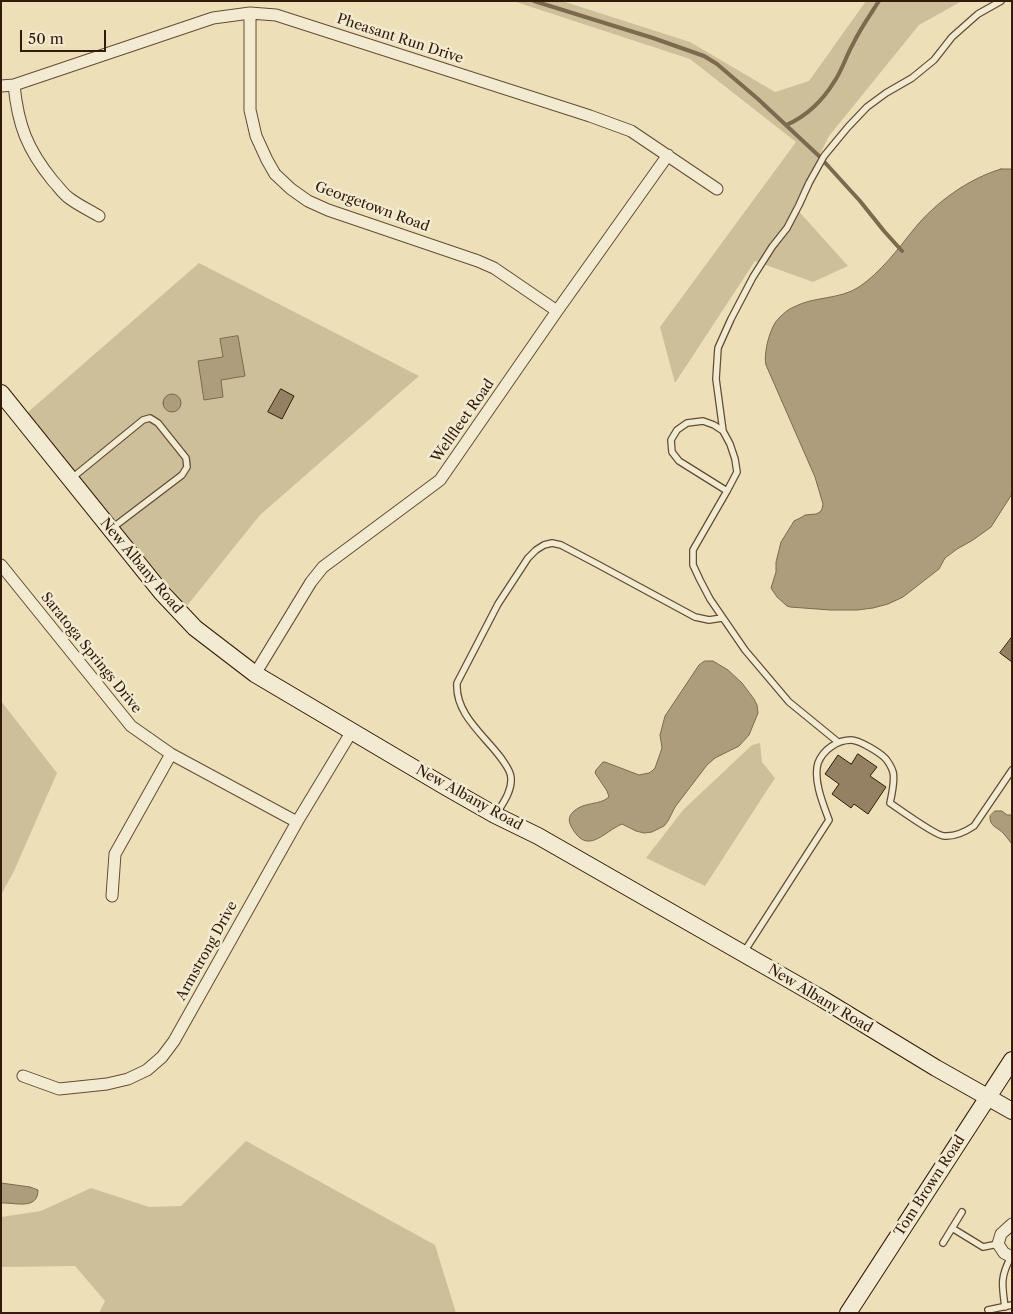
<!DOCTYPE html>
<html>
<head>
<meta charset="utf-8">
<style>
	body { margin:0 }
	#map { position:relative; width:1013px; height:1314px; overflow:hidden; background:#ede0b8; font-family:"Libre Caslon Text",serif }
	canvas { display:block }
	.frame { position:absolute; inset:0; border:2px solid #331b09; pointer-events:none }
	.scale { position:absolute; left:20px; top:30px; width:86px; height:22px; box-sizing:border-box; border:2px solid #331b09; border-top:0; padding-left:6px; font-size:15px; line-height:18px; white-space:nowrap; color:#331b09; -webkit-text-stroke:4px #f3ebd1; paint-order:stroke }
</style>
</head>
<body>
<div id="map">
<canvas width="1013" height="1314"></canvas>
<div class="frame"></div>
<div class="scale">50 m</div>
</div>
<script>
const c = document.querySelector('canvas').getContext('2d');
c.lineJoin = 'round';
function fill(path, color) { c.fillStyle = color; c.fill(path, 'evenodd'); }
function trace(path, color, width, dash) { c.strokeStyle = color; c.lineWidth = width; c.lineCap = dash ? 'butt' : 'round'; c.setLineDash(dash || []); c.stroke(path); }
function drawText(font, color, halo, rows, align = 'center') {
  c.font = font + ' "Libre Caslon Text",serif'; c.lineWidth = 5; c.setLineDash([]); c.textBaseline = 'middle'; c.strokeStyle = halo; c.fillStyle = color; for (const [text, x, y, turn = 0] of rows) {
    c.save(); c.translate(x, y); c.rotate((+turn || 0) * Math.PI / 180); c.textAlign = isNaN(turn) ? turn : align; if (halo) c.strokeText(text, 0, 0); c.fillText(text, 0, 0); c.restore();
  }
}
fill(new Path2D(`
	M 513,1 L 562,1 L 690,42 L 775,92 L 809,81 L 866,1 L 962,1 L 919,25 L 829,136 L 794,206 L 848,266 L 813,282 L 755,261 L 675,383 L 660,327 L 796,142 L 690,59 Z
	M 199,263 L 419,376 L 260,515 L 186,607 L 27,413 Z
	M 1,701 L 57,773 L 14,871 L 1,895 Z
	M 760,743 L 762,762 L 775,778 L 705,886 L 646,858 L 683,810 L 752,745 Z
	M 246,1141 L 435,1245 L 456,1313 L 99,1313 L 105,1301 L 75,1266 L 1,1267 L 1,1217 L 41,1211 L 91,1188 L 149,1207 L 181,1206 Z`), '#cdbf9a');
const water = new Path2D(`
	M 1001,169 L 1012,169 L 1012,494 L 991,527 L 973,540 L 957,549 L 945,558 L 939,569 L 903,597 L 888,604 L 873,608 L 857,610 L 830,610 L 790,607 L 787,606 L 777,597 L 771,588 L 776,572 L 776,562 L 781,542 L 791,526 L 794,521 L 802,517 L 805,515 L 816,514 L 820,512 L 822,509 L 823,504 L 815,477 L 766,365 C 763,354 770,326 779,318 C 783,314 788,309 794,307 C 814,296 839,300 859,287 C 881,272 898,249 914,229 C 936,202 968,179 1001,169 Z
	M 238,336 L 245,376 L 221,380 L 223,397 L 204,400 L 198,361 L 223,357 L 220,339 Z
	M163 403a9 9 0 1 1 18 0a9 9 0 1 1-18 0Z
	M 705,661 L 713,661 L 728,670 L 742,683 L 754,699 L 757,705 L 758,713 L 749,735 L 739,746 L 715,758 L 707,765 L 675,807 L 668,821 L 664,826 L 652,832 L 644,833 L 636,831 L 622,824 C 603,832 587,857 571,826 C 568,820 569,816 573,812 C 584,801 599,806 609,797 L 607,791 L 595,773 L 596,770 L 603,762 L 605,762 L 639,775 L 649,773 L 652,771 L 655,768 L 662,748 L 660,735 L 665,716 L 699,665 Z
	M 995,811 L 1002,811 L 1007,815 L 1012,815 L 1012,844 C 1009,841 1007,837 1004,834 C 998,827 989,827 990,816 Z
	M 1,1183 L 30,1187 L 38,1190 C 38,1211 14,1202 1,1203 Z`);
fill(water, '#ae9d7c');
trace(water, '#7d694e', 1);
trace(new Path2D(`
	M 534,1 L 653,38 L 704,56 L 717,64 L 758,99 L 819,156 L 860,201 L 884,231 L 902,251
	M 786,125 C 806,117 823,100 834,82 C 842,71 846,56 853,44 C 860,29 870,15 879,1`), '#7d694e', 4);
const building = new Path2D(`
	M 281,389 L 294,396 L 282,419 L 268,412 Z
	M 1012,637 L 1012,662 L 1000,653 Z
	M 858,754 L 877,767 L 870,776 L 886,787 L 868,814 L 854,804 L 851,808 L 832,794 L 839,784 L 825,774 L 838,755 L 851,764 Z`);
fill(building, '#948164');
trace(building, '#331b09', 1);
const lane = new Path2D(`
	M 723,431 L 716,379 L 718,348 L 731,319 L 753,277 L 772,247 L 787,228 L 799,205 L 809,183 L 824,156 L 848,127 L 867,107 L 886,93 L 912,78 L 934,60 L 952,37 L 978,14 L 1001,1
	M 72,478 L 143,420 L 150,418 L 158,423 L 186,458 L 187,467 L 182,475 L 111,529
	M 727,491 L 679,461 L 672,452 L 671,440 L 677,430 L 687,423 L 703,421 L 714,425 L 723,431 L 730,444 L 735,459 L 737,472 L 727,491 L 693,550 L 693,565 L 700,580 L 710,599 L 745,650 L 789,702 L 838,742
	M 497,813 C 503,803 512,791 511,778 C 511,771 505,764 501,758 C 484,735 455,714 457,683 L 498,604 L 528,558 L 536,550 L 544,545 L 552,543 L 561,545 L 597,564 L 695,617 L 709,620 L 722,618
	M 744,952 L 829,820 C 823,804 813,780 818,763 C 823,750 837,740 851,740 C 859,740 879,752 885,758 C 888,761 892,768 893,772 C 895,780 892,794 890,803 C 899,809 936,836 944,836 C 955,837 965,832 974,826 L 1012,770
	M 952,1228 L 983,1247 L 998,1244
	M 943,1243 L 962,1212
	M 1005,1307 C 1002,1285 1000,1277 1011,1257
	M 988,1310 L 1012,1305`);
const street = new Path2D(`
	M 250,13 L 250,110 L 256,136 L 267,160 L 275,174 L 291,189 L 308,201 L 328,210 L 478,261 L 494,268 L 557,311
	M 14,85 C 18,125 27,149 53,181 C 58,186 63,194 69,198 C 78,205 89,210 99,216
	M 1,86 L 14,85 L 213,18 L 250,13 L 276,15 L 590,116 L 631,131 L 717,189
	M 1,565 L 131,726 L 171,754 L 297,822
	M 255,674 L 311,582 L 323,567 L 440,480 L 557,311 L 668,155
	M 112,896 L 115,854 L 171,754
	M 23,1076 L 59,1089 L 107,1084 L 128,1079 L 147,1070 L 162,1057 L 174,1041 L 297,822 L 352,731
	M 1012,1224 L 1001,1234 L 998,1244 L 1004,1253 L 1012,1257`);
const secondary = new Path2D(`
	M 1,393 L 162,593 L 195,628 L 255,674 L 446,787 L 495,815 L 538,836 L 821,998 L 936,1068 L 1012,1111
	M 848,1313 L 1012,1060`);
trace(lane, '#624c35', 8);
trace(street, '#624c35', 13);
trace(secondary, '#331b09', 18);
trace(lane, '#f3ebd1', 5.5);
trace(street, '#f3ebd1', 11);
trace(secondary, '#f3ebd1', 16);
drawText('14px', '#331b09', '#f3ebd1', [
	["Pheasant Run Drive",400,39,18],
	["Georgetown Road",372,207,20],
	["Wellfleet Road",463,421,-55],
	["New Albany Road",141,566,50],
	["Saratoga Springs Drive",91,653,51],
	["New Albany Road",469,798,29],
	["Armstrong Drive",207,951,-61],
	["New Albany Road",820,999,31],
	["Tom Brown Road",930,1186,-57]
]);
</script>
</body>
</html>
